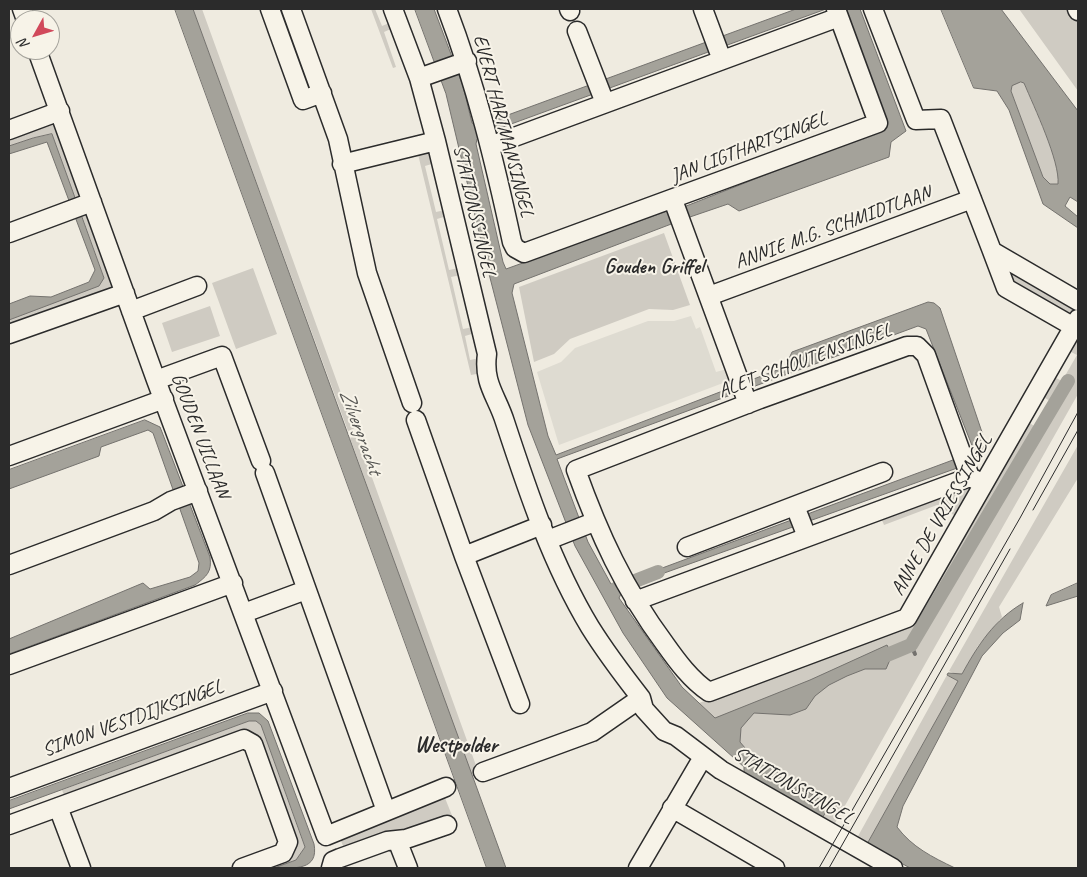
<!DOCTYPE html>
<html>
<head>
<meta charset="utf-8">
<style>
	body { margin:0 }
	#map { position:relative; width:1087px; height:877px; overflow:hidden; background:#efebe0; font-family:Caveat,sans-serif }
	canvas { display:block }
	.frame { position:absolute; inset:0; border:10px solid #2b2b2b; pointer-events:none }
	.north { position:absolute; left:10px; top:10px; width:50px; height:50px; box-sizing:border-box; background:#f7f3e8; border:1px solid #a5a39c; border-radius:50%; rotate:231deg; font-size:14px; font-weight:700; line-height:20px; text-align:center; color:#2b2b2b }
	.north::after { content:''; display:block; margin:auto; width:18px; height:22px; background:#d1495b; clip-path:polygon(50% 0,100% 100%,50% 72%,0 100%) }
</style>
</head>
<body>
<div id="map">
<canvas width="1087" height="877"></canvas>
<div class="frame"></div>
<div class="north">N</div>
</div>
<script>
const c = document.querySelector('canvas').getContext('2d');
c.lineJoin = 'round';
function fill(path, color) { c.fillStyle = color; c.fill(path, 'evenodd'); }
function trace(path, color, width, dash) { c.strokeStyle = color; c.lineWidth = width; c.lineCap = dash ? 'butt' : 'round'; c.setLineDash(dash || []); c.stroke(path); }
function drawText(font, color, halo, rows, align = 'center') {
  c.font = font + ' Caveat,sans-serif'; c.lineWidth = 4; c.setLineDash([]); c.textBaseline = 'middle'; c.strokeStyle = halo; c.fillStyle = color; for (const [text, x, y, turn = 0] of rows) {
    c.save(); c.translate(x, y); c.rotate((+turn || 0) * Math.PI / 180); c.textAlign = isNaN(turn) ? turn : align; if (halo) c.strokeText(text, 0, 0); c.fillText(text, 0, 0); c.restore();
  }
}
fill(new Path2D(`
	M 691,316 L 696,329 L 700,327 L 716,372 L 727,369 L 731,380 L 559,445 L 537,372 L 561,362 L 575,348 L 648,321 L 674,321 Z`), '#dedbd1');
fill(new Path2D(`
	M 193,9 L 202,9 L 354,429 L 348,431 Z
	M 371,9 L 375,9 L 382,26 L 392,22 L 393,28 L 384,32 L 396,67 L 393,68 Z
	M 1019,9 L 1070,9 L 1078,19 L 1078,91 Z
	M 1021,82 L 1024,83 C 1034,109 1059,158 1058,184 L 1050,184 L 1043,177 L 1011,91 L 1011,86 Z
	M 53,122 L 58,127 L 83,191 L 76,201 L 52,134 L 33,138 L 9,146 L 9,135 Z
	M 417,150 L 430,153 L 435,163 L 425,166 L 436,212 L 445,210 L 447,216 L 437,219 L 449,270 L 459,268 L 461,275 L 451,277 L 463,329 L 473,327 L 475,333 L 465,336 L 470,360 L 480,358 L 482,373 L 471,375 Z
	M 81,213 L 92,219 L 115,290 L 9,330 L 9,320 L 104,278 Z
	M 664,233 L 690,305 L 673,310 L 649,309 L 570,339 L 554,354 L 534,362 L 519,287 Z
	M 1013,266 L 1027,274 L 1025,278 L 1053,294 L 1056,291 L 1071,299 L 1076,306 L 1074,316 L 1067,319 L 1051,310 L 1052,306 L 1024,290 L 1022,293 L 1011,286 L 1004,271 Z
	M 253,268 L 277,334 L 236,349 L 212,283 Z
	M 210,306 L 220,336 L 172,352 L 162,323 Z
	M 1074,338 L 1078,339 L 1078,394 L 834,825 L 822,818 L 830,805 L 751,755 L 699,703 L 913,625 L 1026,421 L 1036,427 L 1050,401 L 1040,395 L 1052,376 L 1062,381 L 1077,355 L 1067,350 Z
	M 357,436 L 478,771 L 471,774 L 350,438 Z
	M 1078,445 L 1078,478 L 999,607 L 1002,617 L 978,646 L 962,674 L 955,674 L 949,671 Z
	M 970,485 L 973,490 L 957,517 L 937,505 L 884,525 L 882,520 L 944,497 L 943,493 Z
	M 947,675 L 958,681 L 867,844 L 857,838 Z
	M 249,721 L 256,721 L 261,725 L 302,840 L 305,847 L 296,860 L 277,867 L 275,861 L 285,857 L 257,742 L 65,798 L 62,790 Z
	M 443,793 L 453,818 L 406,834 L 345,851 L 339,836 Z`), '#cfcbc2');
const water = new Path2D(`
	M 175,9 L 193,9 L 506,868 L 487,868 Z
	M 415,9 L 434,9 L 463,86 L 472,123 L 478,126 L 796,9 L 826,9 L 481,135 L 477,139 L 476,144 L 503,262 L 506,269 L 667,211 L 671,212 L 877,131 L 886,125 L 846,9 L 860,9 L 906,131 L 891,142 L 889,157 L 739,211 L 728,204 L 687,218 L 514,284 L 512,293 L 548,436 L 556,455 L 785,367 L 792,352 L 928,302 L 934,303 L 940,308 L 987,447 L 978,456 L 960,467 L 642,581 L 638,577 L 969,454 L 973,448 L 926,329 L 918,326 L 557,459 L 588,542 L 611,584 L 617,584 L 622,592 L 619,598 L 682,687 L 715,718 L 810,680 L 887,645 L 892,655 L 886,669 L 865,669 L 847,676 L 829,685 L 815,696 L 806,709 L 790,715 L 754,713 L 741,728 L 740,742 L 751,755 L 830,806 L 822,818 L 744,774 L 744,767 L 667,698 L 623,633 L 575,546 L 528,425 L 488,270 L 446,94 Z
	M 941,9 L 1001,9 L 1078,111 L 1078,202 L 1070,197 L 1065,206 L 1078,217 L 1078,228 L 1043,204 L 1009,110 L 997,91 L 974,88 ZM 1021,82 L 1024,83 C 1034,107 1060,161 1058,184 L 1050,184 L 1043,177 L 1011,91 L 1012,86 Z
	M 52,134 L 104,278 L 99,286 L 9,320 L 9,304 L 30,296 L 51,297 L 89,282 L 95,270 L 47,142 L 9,154 L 9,146 L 33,138 Z
	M 145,420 L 160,427 L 162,432 L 210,557 C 212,572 207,576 195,585 L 9,654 L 9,639 L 143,583 L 150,589 L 190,577 L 198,571 L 199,563 L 153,433 L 148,430 L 101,447 L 99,456 L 9,489 L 9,470 Z
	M 1078,583 L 1078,596 L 1046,606 L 1051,595 Z
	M 1023,603 L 1020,620 L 1003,633 L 982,656 L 903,806 L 897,827 C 912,847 932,857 955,868 L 910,868 L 867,844 L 958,681 L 947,675 L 948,673 L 962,674 C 978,645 994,620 1023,603 Z
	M 248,713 L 259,713 L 268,721 L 314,844 C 319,871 294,868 274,868 L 296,860 L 305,847 L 261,725 L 256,721 L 249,721 L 9,809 L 9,801 Z`);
fill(water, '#a4a29a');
trace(water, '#74726e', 1);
trace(new Path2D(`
	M 911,645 L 915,654`), '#74726e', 4);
trace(new Path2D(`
	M 617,588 L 658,572
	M 875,660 L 911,645 L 1068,381`), '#a4a29a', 14);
const minor = new Path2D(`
	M 22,9 L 26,20
	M 270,9 L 303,100 L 322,93
	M 291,9 L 338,139 L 367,273 L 412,403
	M 393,9 L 419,78 L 436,141 L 487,354 C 483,384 497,396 505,422 C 528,492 552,564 590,627 C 605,651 623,675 641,698 L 644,709 L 664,731 L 676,736 L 721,770 L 893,868
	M 447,9 C 476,85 495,163 512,242 L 515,248 L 524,253 L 878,123 L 836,9
	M 569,9 L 570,11
	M 703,9 L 722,60
	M 873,9 L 916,120 L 941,119 L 992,251 L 1078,301
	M 1077,9 L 1078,11
	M 577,31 L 605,103
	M 37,50 L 156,380 L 326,836 L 446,787
	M 419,78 L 467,61
	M 9,130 L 60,111
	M 490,146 L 839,17
	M 342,164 L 436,141
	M 673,200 L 748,404
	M 9,233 L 92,202
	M 992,251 L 1006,288 L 1074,327
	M 709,296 L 972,199
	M 131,311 L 197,286
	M 9,334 L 125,293
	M 156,380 L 222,356 L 261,461
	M 416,420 L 464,556 L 520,704
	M 9,456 L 164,399
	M 265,473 L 386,811
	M 970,477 L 926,355 L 917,346 L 907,346 L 760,399 L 576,470 C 599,534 624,589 665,644 C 677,661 691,680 709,692 L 907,618 L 1078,319
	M 795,506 L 807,537
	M 548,540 L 594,522
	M 687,547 L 883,472
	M 464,556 L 542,525
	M 9,565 L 154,511 L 171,501 L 198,491
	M 635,601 L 970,477 L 980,482
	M 244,613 L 306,590
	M 9,665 L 233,583
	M 483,772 L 592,732 L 641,698
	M 9,788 L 273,691
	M 58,807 L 81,868
	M 672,808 L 775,868
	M 9,825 L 244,739 L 253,744 L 288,842 L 283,853 L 242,868
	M 397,840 L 408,868
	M 331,868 L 333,861 L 340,858 L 387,841 L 406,839 L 447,825
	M 638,868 L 703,757`);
trace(minor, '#2b2b2b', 21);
trace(minor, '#f7f3e8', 18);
trace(new Path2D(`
	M 1033,510 L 1078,430
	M 819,868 L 1020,518 L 1078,412
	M 829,868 L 1010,549`), '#2b2b2b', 1);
drawText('20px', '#2b2b2b', '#f7f3e8', [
	["EVERT HARTMANSINGEL",503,126,75],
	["JAN LIGTHARTSINGEL",749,148,-21],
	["STATIONSSINGEL",474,211,77],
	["ANNIE M.G. SCHMIDTLAAN",833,228,-20],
	["ALET SCHOUTENSINGEL",805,361,-20],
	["GOUDEN UILLAAN",200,436,69],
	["ANNE DE VRIESSINGEL",942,515,-60],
	["SIMON VESTDIJKSINGEL",133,719,-20],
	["STATIONSSINGEL",793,786,30]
]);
drawText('bold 21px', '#2b2b2b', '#f7f3e8', [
	["Gouden Griffel",654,267]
]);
drawText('italic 21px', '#555552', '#f7f3e8', [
	["Zilvergracht",360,432,70]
]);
drawText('bold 22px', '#2b2b2b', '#f7f3e8', [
	["Westpolder",456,746]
]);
</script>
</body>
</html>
